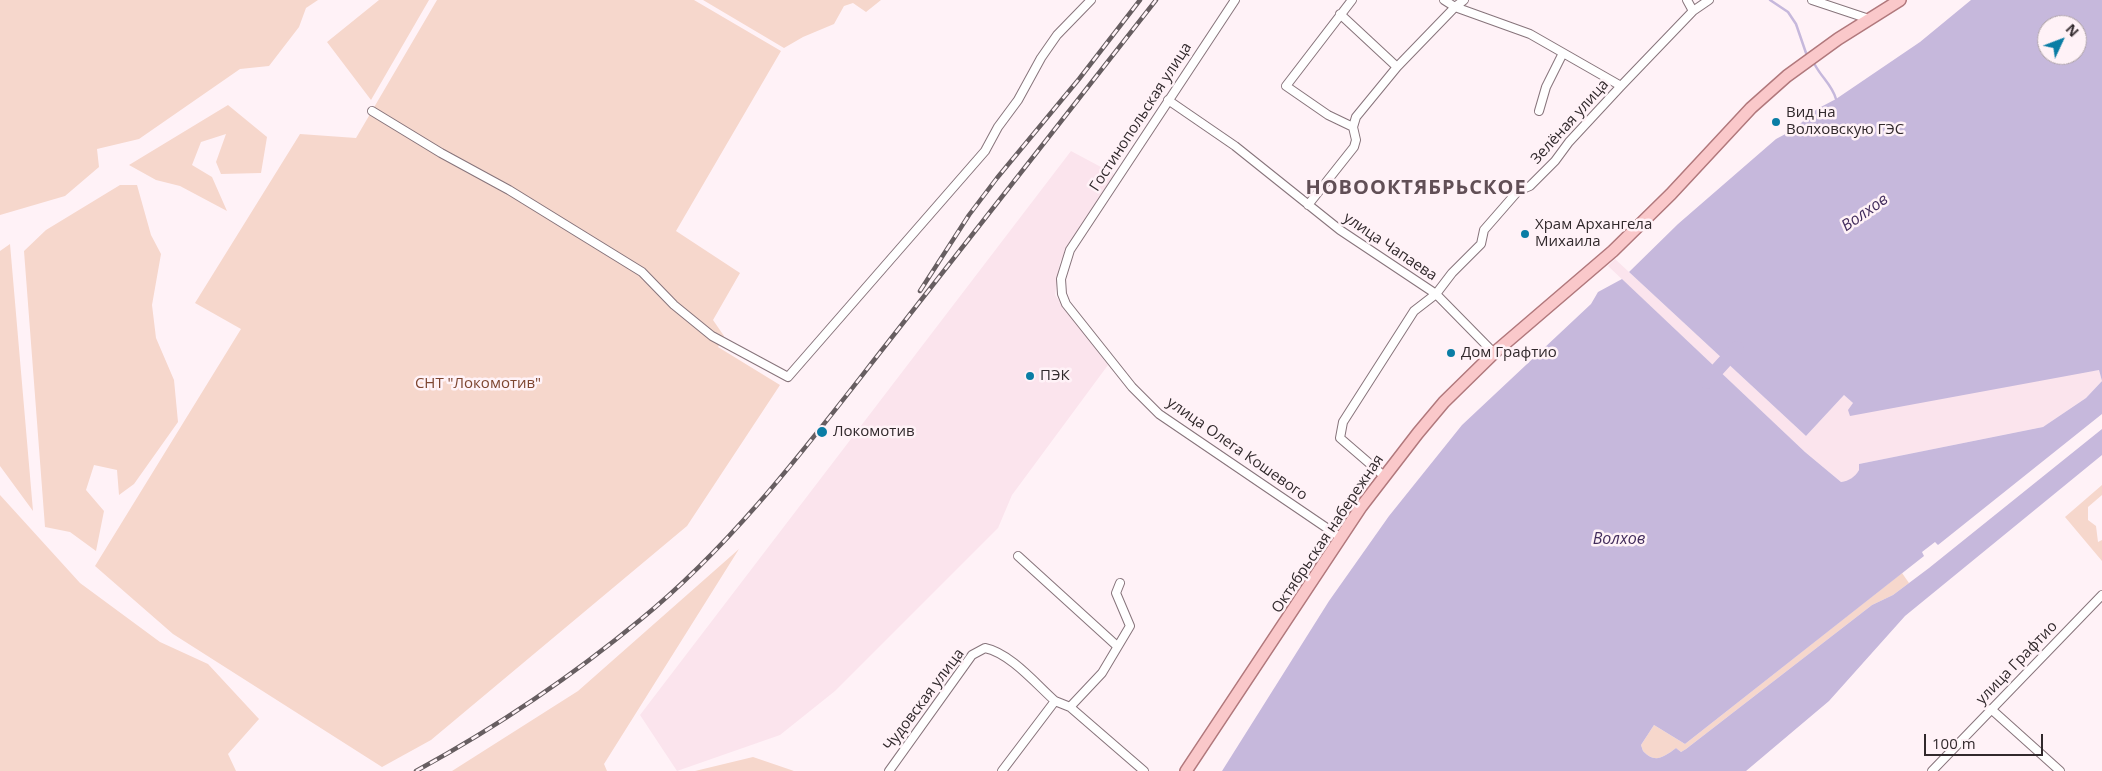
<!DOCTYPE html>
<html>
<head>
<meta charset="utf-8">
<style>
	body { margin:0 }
	#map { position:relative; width:2102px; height:771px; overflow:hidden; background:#fff2f7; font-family:"Open Sans",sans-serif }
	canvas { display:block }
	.north { position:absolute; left:2037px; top:15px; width:50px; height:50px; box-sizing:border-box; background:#fff2f7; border:1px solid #ada2a6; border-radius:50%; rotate:47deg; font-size:14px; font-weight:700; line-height:20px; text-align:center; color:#31292c }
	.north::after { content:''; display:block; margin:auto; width:18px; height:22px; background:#0a7da5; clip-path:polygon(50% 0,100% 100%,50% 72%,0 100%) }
	.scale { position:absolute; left:1924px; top:734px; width:119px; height:22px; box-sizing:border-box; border:2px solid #31292c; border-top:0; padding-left:6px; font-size:15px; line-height:18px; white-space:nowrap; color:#31292c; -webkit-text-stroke:4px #fff2f7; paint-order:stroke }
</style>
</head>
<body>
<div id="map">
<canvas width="2102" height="771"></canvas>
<div class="north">N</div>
<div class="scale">100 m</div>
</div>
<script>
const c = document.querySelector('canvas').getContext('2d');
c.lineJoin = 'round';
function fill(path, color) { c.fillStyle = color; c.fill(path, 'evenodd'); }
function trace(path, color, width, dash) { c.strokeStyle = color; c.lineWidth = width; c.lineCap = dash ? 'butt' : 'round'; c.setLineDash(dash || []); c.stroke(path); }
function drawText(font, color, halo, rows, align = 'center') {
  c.font = font + ' "Open Sans",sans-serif'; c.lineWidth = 5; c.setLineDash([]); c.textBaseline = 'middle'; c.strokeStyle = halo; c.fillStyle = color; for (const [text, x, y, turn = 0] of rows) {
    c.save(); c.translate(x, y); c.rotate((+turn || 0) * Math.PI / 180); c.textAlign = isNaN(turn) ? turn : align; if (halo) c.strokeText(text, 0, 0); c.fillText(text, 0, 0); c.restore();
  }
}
fill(new Path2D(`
	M 1071,151 L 1114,174 L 1060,262 L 1055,295 L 1108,365 L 1012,495 L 998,528 L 835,691 L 780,735 L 677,771 L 640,715 Z
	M 1615,259 L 1806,436 L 1844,395 L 1853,403 L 2099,370 L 2102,381 L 2086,398 L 2043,427 L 1859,464 L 1859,470 L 1856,475 L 1848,481 L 1841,482 L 1805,452 L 1608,266 Z`), '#fbe4ed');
fill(new Path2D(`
	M 0,0 L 318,0 L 306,8 L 299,27 L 269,66 L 240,69 L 139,139 L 97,149 L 99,167 L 65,196 L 0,215 Z
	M 379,0 L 429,0 L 371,100 L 327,42 Z
	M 437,0 L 694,0 L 781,51 L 676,231 L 740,273 L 713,320 L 724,336 L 718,347 L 780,385 L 687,526 L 431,740 L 382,767 L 173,634 L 95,566 L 241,329 L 195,303 L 300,134 L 356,138 Z
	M 703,0 L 881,0 L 866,12 L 853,3 L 844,6 L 834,24 L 803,37 L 784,48 Z
	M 228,105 L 267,137 L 261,173 L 221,174 L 216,162 L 226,134 L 201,142 L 192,165 L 212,177 L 227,211 L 180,186 L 156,180 L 129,165 Z
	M 120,185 L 137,185 L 151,235 L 161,254 L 152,305 L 156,338 L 174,380 L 178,422 L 134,484 L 119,495 L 117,470 L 94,465 L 86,490 L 104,511 L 96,551 L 70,532 L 45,527 L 24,251 L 46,230 Z
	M 10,244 L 33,511 L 0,466 L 0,251 Z
	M 2102,485 L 2102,495 L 2088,507 L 2088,520 L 2096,526 L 2098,542 L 2102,540 L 2102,561 L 2065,517 Z
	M 0,495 L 80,583 L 160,642 L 208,664 L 259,719 L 228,754 L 236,771 L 0,771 Z
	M 739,549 L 604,764 L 607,771 L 452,771 L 578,691 Z
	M 1902,573 L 1909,583 L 1893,595 L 1872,605 L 1686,749 L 1681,752 L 1676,748 C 1664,757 1655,764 1643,751 L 1641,745 L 1654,725 L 1685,744 Z
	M 753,757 L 794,771 L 695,771 Z`), '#f6d7cc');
fill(new Path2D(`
	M 1971,0 L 2102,0 L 2102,414 L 1938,545 L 1935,542 L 1922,552 L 1924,556 L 1685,744 L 1654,725 L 1641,745 L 1643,751 C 1655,764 1664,757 1676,748 L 1681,752 L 1686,749 L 1872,605 L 1893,595 L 1929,568 L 2102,429 L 2102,455 L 1905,616 L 1829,701 L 1746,771 L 1222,771 L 1329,601 L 1389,516 L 1462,425 L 1591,304 L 1598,292 L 1622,279 L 1805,452 L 1841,482 C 1849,481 1855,477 1859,470 L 1859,464 L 2043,427 L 2086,398 L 2102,381 L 2099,370 L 1850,416 L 1848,410 L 1853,403 L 1844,395 L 1806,436 L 1629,272 L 1678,224 L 1776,139 L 1793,130 L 1817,109 L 1836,99 L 1920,42 ZM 2047,25 L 2077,25 L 2077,55 L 2047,55 Z`), '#c6b8dc');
trace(new Path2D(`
	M 1770,0 L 1788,12 L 1796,24 L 1806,53
	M 1815,65 C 1822,78 1832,85 1836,99`), '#c6b8dc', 2.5);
trace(new Path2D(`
	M 1706,382 L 1737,348`), '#c6b8dc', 14);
const street = new Path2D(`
	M 1235,0 L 1070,250 L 1061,279 L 1062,294 L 1066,304 L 1132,387 L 1159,414 L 1340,537
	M 1352,0 L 1286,86 L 1328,115 L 1353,127
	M 1444,0 L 1455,7 L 1530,34 L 1621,86
	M 1687,0 L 1693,11
	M 1812,0 L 1869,19
	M 1340,14 L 1397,67
	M 1168,100 L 1235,146 L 1340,230 L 1436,294 L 1494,353
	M 372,111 L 441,153 L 509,190 L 642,272 L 674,305 L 712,336 L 788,377 L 985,151 L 998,127 L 1018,100 L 1041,58 L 1057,35 L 1091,0
	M 1539,111 L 1546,87 L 1563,53
	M 1308,205 L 1354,147 L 1356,140 L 1353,127 L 1356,117 L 1397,67 L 1455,7 L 1464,0
	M 1384,476 L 1340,438 L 1343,422 L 1414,311 L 1436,294 L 1452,273 L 1481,244 L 1484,230 L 1518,191 L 1530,186 L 1555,161 L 1569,142 L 1621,86 L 1693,11 L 1709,0
	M 1018,556 L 1117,646
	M 1070,707 L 1144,771
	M 1991,709 L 2060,771
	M 889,771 L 972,655 L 985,648 C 1010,653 1036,684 1055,701
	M 1002,771 L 1055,701 L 1070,707 L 1102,673 L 1130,626 L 1116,593 L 1120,583
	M 1932,771 L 2102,595`);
const primary = new Path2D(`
	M 1186,771 L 1361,507 L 1418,433 L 1444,402 L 1494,353 L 1613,251 L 1671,194 L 1751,108 L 1787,76 L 1838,39 L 1900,0`);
trace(street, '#87747b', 10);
trace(primary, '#b1787c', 14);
trace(street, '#fff', 8);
trace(primary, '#fac8ca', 11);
const rail = new Path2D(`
	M 920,291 L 969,215 L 997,178 L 1079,79 L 1140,0
	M 416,771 C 495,728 571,677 640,620 C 737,541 812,439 889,341 C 978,227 1067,114 1156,0`);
trace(rail, '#675e61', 4.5);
trace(rail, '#fff2f7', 2.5, [8]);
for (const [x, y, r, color] of [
	[1776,122,5,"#0a7da5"],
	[1525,234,5,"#0a7da5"],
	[1451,353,5,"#0a7da5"],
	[1030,376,5,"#0a7da5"],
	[822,432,6,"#0a7da5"]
]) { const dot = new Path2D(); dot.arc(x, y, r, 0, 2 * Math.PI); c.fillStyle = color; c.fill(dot); trace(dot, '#fff2f7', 2); }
drawText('15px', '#31292c', '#fff2f7', [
	["Вид на",1786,113],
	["Волховскую ГЭС",1786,130],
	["Храм Архангела",1535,225],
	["Михаила",1535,242],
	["Дом Графтио",1461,353],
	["ПЭК",1040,376],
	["Локомотив",833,432]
], 'left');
drawText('15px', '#31292c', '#fff2f7', [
	["Гостинопольская улица",1141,117,-57],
	["Зелёная улица",1570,122,-48],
	["улица Чапаева",1390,247,34],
	["улица Олега Кошевого",1237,449,35],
	["Октябрьская набережная",1328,534,-56],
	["улица Графтио",2017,663,-46],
	["Чудовская улица",924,700,-53]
]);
drawText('15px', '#7e4631', '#fff2f7', [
	["СНТ \"Локомотив\"",478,384]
]);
drawText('italic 16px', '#422c5c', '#fff2f7', [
	["Волхов",1865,213,-35],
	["Волхов",1619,539]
]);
c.letterSpacing = '1px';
drawText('bold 20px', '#614f56', '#fff2f7', [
	["НОВООКТЯБРЬСКОЕ",1416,188]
]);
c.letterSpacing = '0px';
</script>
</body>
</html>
